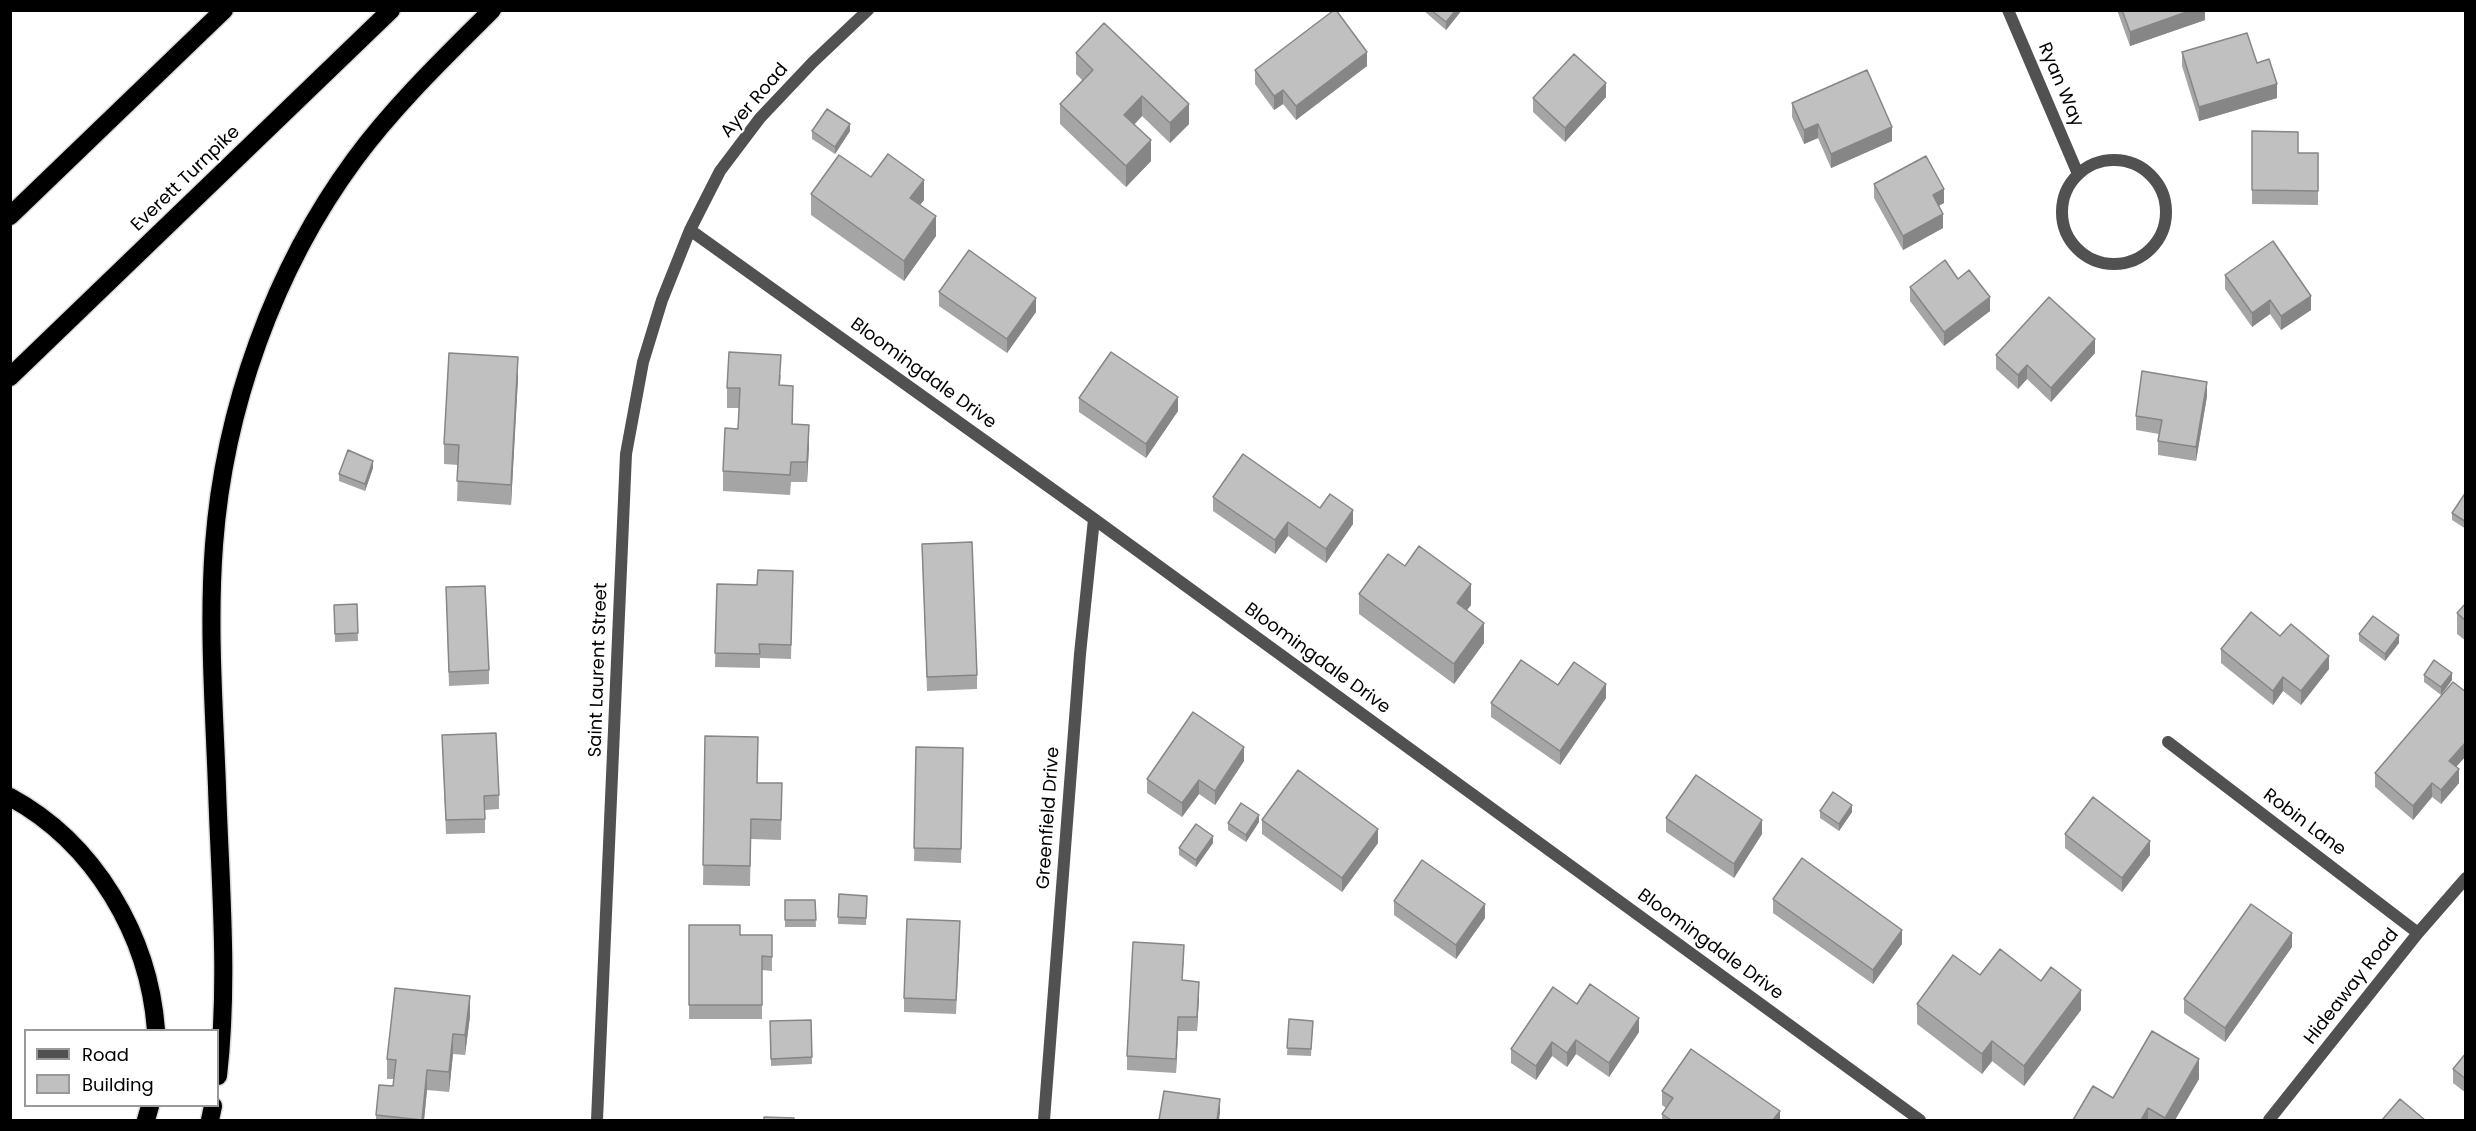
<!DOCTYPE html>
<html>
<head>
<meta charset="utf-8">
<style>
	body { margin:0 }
	#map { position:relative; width:2476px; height:1131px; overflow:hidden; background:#fff; font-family:Poppins,sans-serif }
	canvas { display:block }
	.frame { position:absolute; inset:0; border:12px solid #000; pointer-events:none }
	.legend { position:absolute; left:24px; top:1029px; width:195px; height:78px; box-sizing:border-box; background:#fff; border:2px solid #999; margin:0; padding:8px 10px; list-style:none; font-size:18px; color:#000 }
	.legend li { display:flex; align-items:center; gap:12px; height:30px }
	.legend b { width:30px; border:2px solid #999 }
</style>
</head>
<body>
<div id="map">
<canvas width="2476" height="1131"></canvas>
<div class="frame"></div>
<ul class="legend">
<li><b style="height:8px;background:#515151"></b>Road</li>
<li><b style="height:16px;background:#c0c0c0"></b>Building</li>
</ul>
</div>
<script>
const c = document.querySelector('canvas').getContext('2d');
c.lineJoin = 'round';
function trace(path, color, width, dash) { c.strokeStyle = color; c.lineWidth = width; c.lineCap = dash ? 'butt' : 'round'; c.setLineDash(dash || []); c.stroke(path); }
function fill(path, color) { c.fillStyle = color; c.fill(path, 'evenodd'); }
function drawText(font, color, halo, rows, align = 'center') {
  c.font = font + ' Poppins,sans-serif'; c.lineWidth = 4.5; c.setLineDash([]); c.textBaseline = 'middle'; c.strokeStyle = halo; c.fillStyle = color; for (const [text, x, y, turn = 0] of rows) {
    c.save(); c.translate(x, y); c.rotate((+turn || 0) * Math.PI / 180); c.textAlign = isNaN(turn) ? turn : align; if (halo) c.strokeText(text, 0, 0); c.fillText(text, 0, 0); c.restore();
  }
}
const highway = new Path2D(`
	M 10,216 L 224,10
	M 10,377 L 391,10
	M 10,797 C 95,843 149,936 156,1030
	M 218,1076 C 229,980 220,882 217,787 C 214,707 208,625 214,545 C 224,409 274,269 355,159 C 395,105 444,58 492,10
	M 146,1120 L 150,1106
	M 210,1120 L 213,1106`);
trace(highway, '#dbdbdb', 21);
trace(new Path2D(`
	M 2008,10 L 2078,174
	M2062 212a52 52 0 1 1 104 0a52 52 0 1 1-104 0Z
	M 690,230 L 1094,519 L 1920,1120
	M 2168,742 L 2418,933
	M 597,1120 L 626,454 L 643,362 L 662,300 L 690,230 L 720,171 L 760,118 L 813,62 L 868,10
	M 1044,1120 L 1080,654 L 1094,519
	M 2269,1120 L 2418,933 L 2466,878`), '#515151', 12);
trace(highway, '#000', 18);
fill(new Path2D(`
	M 1423,10 L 1462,10 L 1446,30 Z
	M 2117,10 L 2205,10 L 2205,20 L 2130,46 Z
	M 2182,52 L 2257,63 L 2277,98 L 2199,121 L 2182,66 Z
	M 1076,53 L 1189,124 L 1170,143 L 1142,116 L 1134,125 L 1151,161 L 1126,187 L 1060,124 L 1060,104 L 1082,80 L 1076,74 Z
	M 1367,66 L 1296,120 L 1283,104 L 1274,110 L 1255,84 L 1255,70 Z
	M 1606,97 L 1565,142 L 1533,112 L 1533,98 Z
	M 1792,103 L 1892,141 L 1831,168 L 1818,138 L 1804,144 L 1792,117 Z
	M 812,131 L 850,131 L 835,154 L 812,139 Z
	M 2252,131 L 2298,153 L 2318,153 L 2318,205 L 2252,204 Z
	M 871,177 L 924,200 L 920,205 L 936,236 L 904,281 L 811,215 L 811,194 Z
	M 1874,184 L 1944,203 L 1938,206 L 1943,228 L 1903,250 L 1874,198 Z
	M 2225,275 L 2311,310 L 2281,330 L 2270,314 L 2252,327 L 2225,289 Z
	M 1958,279 L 1990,311 L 1944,346 L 1910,301 L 1910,287 Z
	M 939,292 L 1036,312 L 1007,353 L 939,306 Z
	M 2095,353 L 2051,402 L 2027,379 L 2018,389 L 1996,369 L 1996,355 Z
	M 781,375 L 780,385 L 793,406 L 793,424 L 809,446 L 807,482 L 791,482 L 790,495 L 723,491 L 723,471 L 738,429 L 739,408 L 727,408 L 727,388 Z
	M 518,378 L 511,505 L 457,501 L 458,465 L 444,464 L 444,444 Z
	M 2207,396 L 2196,461 L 2158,455 L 2158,441 L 2159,434 L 2136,430 L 2136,416 Z
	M 1079,398 L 1178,411 L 1146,458 L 1079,412 Z
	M 373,468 L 365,491 L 339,481 L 339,474 Z
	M 2466,492 L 2466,529 L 2452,520 L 2452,513 Z
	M 1213,497 L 1320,508 L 1353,524 L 1326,563 L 1288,536 L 1275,554 L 1213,511 Z
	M 922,544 L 977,675 L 977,689 L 927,691 Z
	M 1405,566 L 1471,605 L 1467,610 L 1484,643 L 1454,684 L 1359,614 L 1359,594 Z
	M 793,571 L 791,659 L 760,658 L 760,668 L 715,667 L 717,584 L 757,585 Z
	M 446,587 L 489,670 L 489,684 L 449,686 Z
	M 2466,603 L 2466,641 L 2457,634 L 2457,613 Z
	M 357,604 L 358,641 L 335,642 L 334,605 Z
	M 2359,634 L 2399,643 L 2385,661 L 2359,641 Z
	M 2280,636 L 2329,669 L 2301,705 L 2283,691 L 2273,705 L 2221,663 L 2221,649 Z
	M 2424,675 L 2452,680 L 2441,695 L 2424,682 Z
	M 2466,692 L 2466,756 L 2456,766 L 2459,783 L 2441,804 L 2432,797 L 2413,820 L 2375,787 L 2375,773 Z
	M 1606,698 L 1560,765 L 1491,717 L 1491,703 Z
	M 442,735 L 499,795 L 499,809 L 485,810 L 485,833 L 446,834 Z
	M 705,736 L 757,783 L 782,783 L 781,840 L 751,839 L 750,886 L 703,885 Z
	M 916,747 L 963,748 L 961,863 L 914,861 Z
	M 1244,761 L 1215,805 L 1199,794 L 1182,817 L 1147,793 L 1147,779 Z
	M 1820,811 L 1852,812 L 1839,831 L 1820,818 Z
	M 1666,818 L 1762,834 L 1734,878 L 1666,832 Z
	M 1262,820 L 1378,843 L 1342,892 L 1262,834 Z
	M 1259,822 L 1246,842 L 1228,830 L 1228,823 Z
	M 2065,834 L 2150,855 L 2122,892 L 2065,848 Z
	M 1213,843 L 1196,867 L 1179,855 L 1179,848 Z
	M 839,894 L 867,896 L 866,925 L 838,924 Z
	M 1773,899 L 1902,944 L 1873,984 L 1773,913 Z
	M 785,900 L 815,900 L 816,927 L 785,927 Z
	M 1394,901 L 1485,918 L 1456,959 L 1394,915 Z
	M 689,925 L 740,935 L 772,935 L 772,971 L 762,970 L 762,1019 L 689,1019 Z
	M 960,935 L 956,1014 L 904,1012 L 904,998 Z
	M 2292,947 L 2225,1042 L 2184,1013 L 2184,999 Z
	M 1184,959 L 1182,981 L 1199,996 L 1197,1031 L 1178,1031 L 1176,1073 L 1127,1070 L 1127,1056 Z
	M 1980,975 L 2041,981 L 2081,1010 L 2024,1086 L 1992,1061 L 1982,1074 L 1917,1024 L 1917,1004 Z
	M 1577,1004 L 1639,1032 L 1609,1077 L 1576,1054 L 1567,1067 L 1552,1056 L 1536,1080 L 1511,1063 L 1511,1049 Z
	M 470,1016 L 465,1055 L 453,1054 L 449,1092 L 427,1090 L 424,1120 L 376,1120 L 376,1115 L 393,1086 L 394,1079 L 387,1079 L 387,1059 Z
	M 1289,1019 L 1313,1021 L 1311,1056 L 1287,1055 Z
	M 811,1020 L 812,1064 L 771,1066 L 770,1021 Z
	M 2466,1053 L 2466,1093 L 2453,1083 L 2453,1069 Z
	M 2199,1079 L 2175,1120 L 2073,1120 L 2113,1098 Z
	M 1662,1091 L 1780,1120 L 1662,1120 L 1662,1114 L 1666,1108 L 1662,1105 Z`), '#a5a5a5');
fill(new Path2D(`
	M 1456,10 L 1462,10 L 1446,30 L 1446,22 Z
	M 2192,10 L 2205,10 L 2205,20 L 2130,46 L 2130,32 Z
	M 1367,52 L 1367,66 L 1296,120 L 1296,106 Z
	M 1606,83 L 1606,97 L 1565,142 L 1565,128 Z
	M 2277,84 L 2277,98 L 2199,121 L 2199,107 Z
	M 1283,90 L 1283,104 L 1274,110 L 1274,96 Z
	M 1142,96 L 1142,116 L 1124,135 L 1124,115 Z
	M 1189,104 L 1189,124 L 1170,143 L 1170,123 Z
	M 850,124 L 850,131 L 835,154 L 835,147 Z
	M 1818,124 L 1818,138 L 1804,144 L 1804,130 Z
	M 1892,127 L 1892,141 L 1831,168 L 1831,154 Z
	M 1151,140 L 1151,161 L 1126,187 L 1126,166 Z
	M 924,180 L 924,200 L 910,218 L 910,198 Z
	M 1944,189 L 1944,203 L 1933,209 L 1933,195 Z
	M 1943,214 L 1943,228 L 1903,250 L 1903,236 Z
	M 936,216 L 936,236 L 904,281 L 904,261 Z
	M 2311,296 L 2311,310 L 2281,330 L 2281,316 Z
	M 1990,297 L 1990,311 L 1944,346 L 1944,332 Z
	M 1036,298 L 1036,312 L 1007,353 L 1007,339 Z
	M 2270,300 L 2270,314 L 2252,327 L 2252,313 Z
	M 2095,339 L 2095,353 L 2051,402 L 2051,388 Z
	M 518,357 L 518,378 L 511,505 L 511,485 Z
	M 2027,365 L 2027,379 L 2018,389 L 2018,375 Z
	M 2207,382 L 2207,396 L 2196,461 L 2196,447 Z
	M 793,386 L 793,406 L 792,444 L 792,424 Z
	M 1178,397 L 1178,411 L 1146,458 L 1146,444 Z
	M 809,425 L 809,446 L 807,482 L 807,462 Z
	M 373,461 L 373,468 L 365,491 L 365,484 Z
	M 1353,510 L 1353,524 L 1326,563 L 1326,549 Z
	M 1288,522 L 1288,536 L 1275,554 L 1275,540 Z
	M 1471,584 L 1471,605 L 1457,623 L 1457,603 Z
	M 1484,623 L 1484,643 L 1454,684 L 1454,664 Z
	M 2399,635 L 2399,643 L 2385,661 L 2385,654 Z
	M 2329,656 L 2329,669 L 2301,705 L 2301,691 Z
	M 2452,673 L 2452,680 L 2441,695 L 2441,687 Z
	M 2283,677 L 2283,691 L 2273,705 L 2273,691 Z
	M 1606,684 L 1606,698 L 1560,765 L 1560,751 Z
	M 2466,742 L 2466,756 L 2449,775 L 2449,761 Z
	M 1244,747 L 1244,761 L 1215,805 L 1215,791 Z
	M 2459,769 L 2459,783 L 2441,804 L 2441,790 Z
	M 1199,780 L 1199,794 L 1182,817 L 1182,803 Z
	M 2432,783 L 2432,797 L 2413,820 L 2413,806 Z
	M 1852,805 L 1852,812 L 1839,831 L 1839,824 Z
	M 1259,815 L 1259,822 L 1246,842 L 1246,835 Z
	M 1762,820 L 1762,834 L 1734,878 L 1734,864 Z
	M 1378,829 L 1378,843 L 1342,892 L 1342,878 Z
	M 1213,836 L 1213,843 L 1196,867 L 1196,860 Z
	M 2150,841 L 2150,855 L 2122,892 L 2122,878 Z
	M 1485,904 L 1485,918 L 1456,959 L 1456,945 Z
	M 1902,930 L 1902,944 L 1873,984 L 1873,970 Z
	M 2292,933 L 2292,947 L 2225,1042 L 2225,1028 Z
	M 1199,982 L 1199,996 L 1197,1031 L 1197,1017 Z
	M 2081,990 L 2081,1010 L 2024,1086 L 2024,1066 Z
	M 470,996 L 470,1016 L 465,1055 L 465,1035 Z
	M 1178,1017 L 1178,1031 L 1176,1073 L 1176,1059 Z
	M 1639,1018 L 1639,1032 L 1609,1077 L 1609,1063 Z
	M 453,1034 L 453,1054 L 449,1092 L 449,1072 Z
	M 1576,1040 L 1576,1054 L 1567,1067 L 1567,1053 Z
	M 1992,1041 L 1992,1061 L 1982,1074 L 1982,1054 Z
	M 1552,1042 L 1552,1056 L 1536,1080 L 1536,1066 Z
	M 2199,1059 L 2199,1079 L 2175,1120 L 2165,1120 L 2165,1118 Z
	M 427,1070 L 427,1090 L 424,1120 L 422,1120 Z
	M 1220,1099 L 1220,1113 L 1219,1120 L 1217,1120 Z
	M 2148,1108 L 2148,1120 L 2141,1120 Z
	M 1780,1111 L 1780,1120 L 1773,1120 Z`), '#868686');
const building = new Path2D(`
	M 1334,10 L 1336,10 L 1367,52 L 1296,106 L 1283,90 L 1274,96 L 1255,70 Z
	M 1431,10 L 1456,10 L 1446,22 Z
	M 2122,10 L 2192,10 L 2130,32 Z
	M 1104,23 L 1189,104 L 1170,123 L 1142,96 L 1124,115 L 1151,140 L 1126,166 L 1060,104 L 1093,70 L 1076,53 Z
	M 2247,33 L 2257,63 L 2269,59 L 2277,84 L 2199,107 L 2182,52 Z
	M 1574,54 L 1606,83 L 1565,128 L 1533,98 Z
	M 1867,70 L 1892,127 L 1831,154 L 1818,124 L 1804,130 L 1792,103 Z
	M 827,109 L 850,124 L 835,147 L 812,131 Z
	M 2252,131 L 2298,132 L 2298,153 L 2318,153 L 2318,191 L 2252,190 Z
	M 888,154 L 924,180 L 910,198 L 936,216 L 904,261 L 811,194 L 839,155 L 871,177 Z
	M 1926,156 L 1944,189 L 1933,195 L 1943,214 L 1903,236 L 1874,184 Z
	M 2273,241 L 2311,296 L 2281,316 L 2270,300 L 2252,313 L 2225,275 Z
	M 969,250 L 1036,298 L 1007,339 L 939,292 Z
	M 1945,260 L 1958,279 L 1969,270 L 1990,297 L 1944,332 L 1910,287 Z
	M 2049,297 L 2095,339 L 2051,388 L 2027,365 L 2018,375 L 1996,355 Z
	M 729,352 L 781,355 L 779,385 L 793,386 L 792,424 L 809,425 L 807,462 L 791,462 L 790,475 L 723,471 L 725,428 L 738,429 L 740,388 L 727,388 Z
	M 1111,352 L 1178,397 L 1146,444 L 1079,398 Z
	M 449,353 L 518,357 L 511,485 L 457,481 L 459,445 L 444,444 Z
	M 2142,371 L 2207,382 L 2196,447 L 2158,441 L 2162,420 L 2136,416 Z
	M 348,450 L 373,461 L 365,484 L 339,474 Z
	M 1243,454 L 1320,508 L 1330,494 L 1353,510 L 1326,549 L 1288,522 L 1275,540 L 1213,497 Z
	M 2466,492 L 2466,522 L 2452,513 Z
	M 972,542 L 977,675 L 927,677 L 922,544 Z
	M 1419,546 L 1471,584 L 1457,603 L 1484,623 L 1454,664 L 1359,594 L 1388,554 L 1405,566 Z
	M 758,570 L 793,571 L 791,645 L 759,644 L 760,654 L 715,653 L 717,584 L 757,585 Z
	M 485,586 L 489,670 L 449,672 L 446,587 Z
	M 2466,603 L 2466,621 L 2457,613 Z
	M 357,604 L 358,633 L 335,634 L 334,605 Z
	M 2251,612 L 2280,636 L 2291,624 L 2329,656 L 2301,691 L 2283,677 L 2273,691 L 2221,649 Z
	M 2373,616 L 2399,635 L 2385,654 L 2359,634 Z
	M 1521,660 L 1558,685 L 1574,662 L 1606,684 L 1560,751 L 1491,703 Z
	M 2434,660 L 2452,673 L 2441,687 L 2424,675 Z
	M 2453,682 L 2466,692 L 2466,742 L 2449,761 L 2459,769 L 2441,790 L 2432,783 L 2413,806 L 2375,773 Z
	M 1193,712 L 1244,747 L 1215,791 L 1199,780 L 1182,803 L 1147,779 Z
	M 496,733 L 499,795 L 484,796 L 485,819 L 446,820 L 442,735 Z
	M 705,736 L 758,737 L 757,783 L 782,783 L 781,820 L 751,819 L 750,866 L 703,865 Z
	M 916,747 L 963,748 L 961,849 L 914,848 Z
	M 1298,770 L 1378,829 L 1342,878 L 1262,820 Z
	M 1696,775 L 1762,820 L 1734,864 L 1666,818 Z
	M 1833,792 L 1852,805 L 1839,824 L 1820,811 Z
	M 2093,797 L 2150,841 L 2122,878 L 2065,834 Z
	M 1241,803 L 1259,815 L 1246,835 L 1228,823 Z
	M 1196,824 L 1213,836 L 1196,860 L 1179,848 Z
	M 1802,858 L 1902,930 L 1873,970 L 1773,899 Z
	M 1422,860 L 1485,904 L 1456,945 L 1394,901 Z
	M 839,894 L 867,896 L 866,918 L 838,917 Z
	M 785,900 L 815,900 L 816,920 L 785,920 Z
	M 2251,904 L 2292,933 L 2225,1028 L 2184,999 Z
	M 907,919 L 960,921 L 956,1000 L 904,998 Z
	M 689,925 L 740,925 L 740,935 L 772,935 L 772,957 L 762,956 L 762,1005 L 689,1005 Z
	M 1133,942 L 1184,945 L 1182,980 L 1199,982 L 1197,1017 L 1178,1017 L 1176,1059 L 1127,1056 Z
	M 2000,949 L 2041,981 L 2051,967 L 2081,990 L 2024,1066 L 1992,1041 L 1982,1054 L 1917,1004 L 1953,955 L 1980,975 Z
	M 1590,984 L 1639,1018 L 1609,1063 L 1576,1040 L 1567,1053 L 1552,1042 L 1536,1066 L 1511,1049 L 1553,987 L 1577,1004 Z
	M 395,988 L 470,996 L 465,1035 L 453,1034 L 449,1072 L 427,1070 L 422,1120 L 376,1115 L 379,1085 L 393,1086 L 396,1060 L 387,1059 Z
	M 1289,1019 L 1313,1021 L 1311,1049 L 1287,1048 Z
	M 811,1020 L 812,1057 L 771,1059 L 770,1021 Z
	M 2152,1031 L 2199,1059 L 2165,1118 L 2148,1108 L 2141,1120 L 2073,1120 L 2093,1086 L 2113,1098 Z
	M 1691,1049 L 1780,1111 L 1773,1120 L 1671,1120 L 1662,1114 L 1673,1098 L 1662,1091 Z
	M 2466,1053 L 2466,1079 L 2453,1069 Z
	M 1164,1091 L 1220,1099 L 1217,1120 L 1159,1120 Z
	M 2400,1099 L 2425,1120 L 2382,1120 Z
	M 764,1117 L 794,1118 L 794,1120 L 764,1120 Z`);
fill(building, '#c0c0c0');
trace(building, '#868686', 1.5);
drawText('18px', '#000', '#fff', [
	["Ryan Way",2060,85,67],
	["Ayer Road",755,101,-49],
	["Everett Turnpike",186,179,-44],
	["Bloomingdale Drive",923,374,36],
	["Bloomingdale Drive",1317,659,36],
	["Saint Laurent Street",599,670,-88],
	["Greenfield Drive",1049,818,-86],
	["Robin Lane",2304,823,37],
	["Bloomingdale Drive",1710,945,36],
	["Hideaway Road",2352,987,-52]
]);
</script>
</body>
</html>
